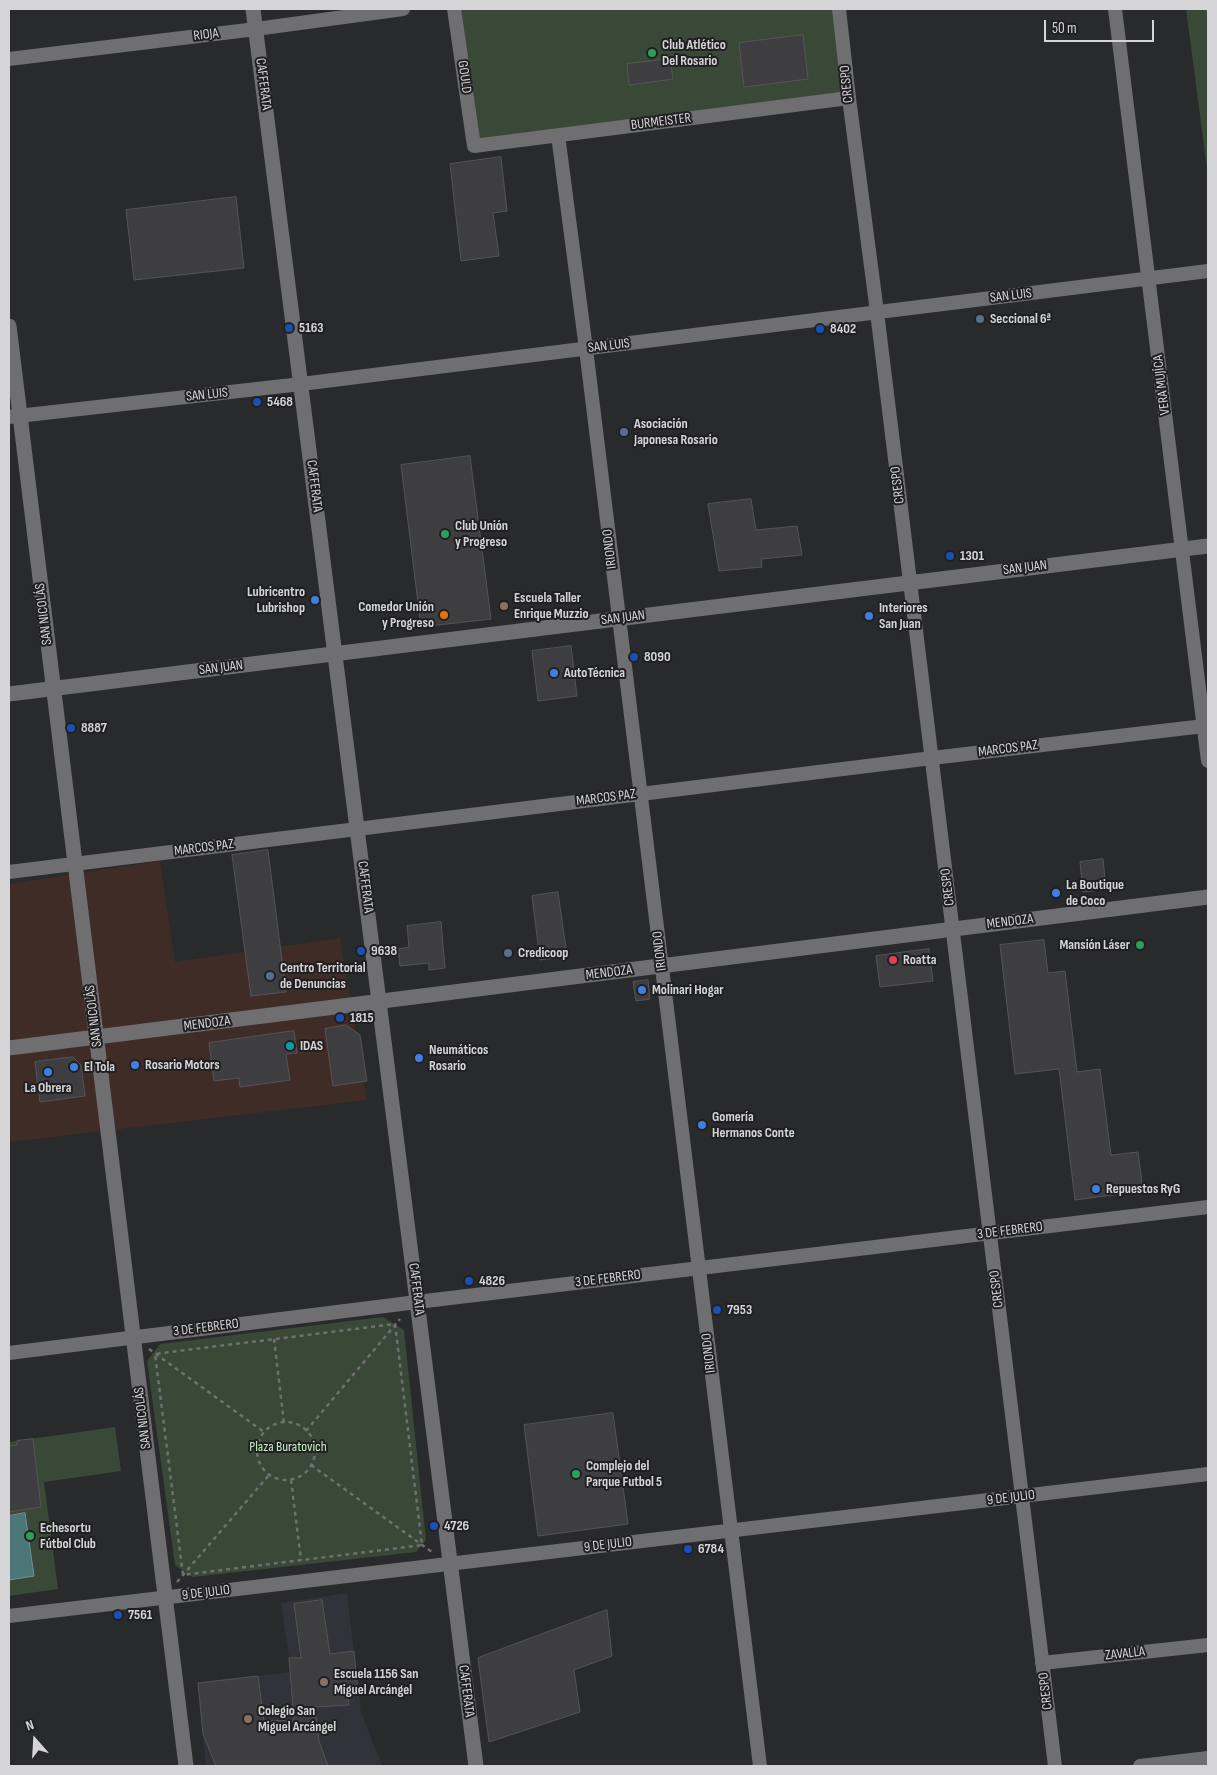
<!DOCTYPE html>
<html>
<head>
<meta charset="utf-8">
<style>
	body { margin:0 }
	#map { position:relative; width:1217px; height:1775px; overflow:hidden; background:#292a2c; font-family:"Sofia Sans Condensed",sans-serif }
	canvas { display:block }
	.frame { position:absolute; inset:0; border:10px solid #d5d5d7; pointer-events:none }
	.north { position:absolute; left:10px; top:1715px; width:50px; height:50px; -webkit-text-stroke:4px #202022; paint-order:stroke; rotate:341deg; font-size:14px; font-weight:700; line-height:20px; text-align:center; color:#d5d5d7 }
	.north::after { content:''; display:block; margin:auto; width:18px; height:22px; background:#d5d5d7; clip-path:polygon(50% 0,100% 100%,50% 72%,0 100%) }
	.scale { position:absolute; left:1044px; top:20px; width:110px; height:22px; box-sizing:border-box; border:2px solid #d5d5d7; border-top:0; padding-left:6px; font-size:15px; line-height:18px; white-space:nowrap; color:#d5d5d7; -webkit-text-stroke:4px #202022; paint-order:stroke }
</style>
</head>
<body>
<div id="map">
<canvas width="1217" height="1775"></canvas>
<div class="frame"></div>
<div class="north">N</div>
<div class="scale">50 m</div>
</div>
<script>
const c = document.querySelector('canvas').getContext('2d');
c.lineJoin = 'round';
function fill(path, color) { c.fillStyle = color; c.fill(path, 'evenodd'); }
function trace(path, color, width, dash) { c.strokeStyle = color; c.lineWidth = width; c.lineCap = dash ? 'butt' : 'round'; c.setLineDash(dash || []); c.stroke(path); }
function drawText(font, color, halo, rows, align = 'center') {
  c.font = font + ' "Sofia Sans Condensed",sans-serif'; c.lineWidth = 4; c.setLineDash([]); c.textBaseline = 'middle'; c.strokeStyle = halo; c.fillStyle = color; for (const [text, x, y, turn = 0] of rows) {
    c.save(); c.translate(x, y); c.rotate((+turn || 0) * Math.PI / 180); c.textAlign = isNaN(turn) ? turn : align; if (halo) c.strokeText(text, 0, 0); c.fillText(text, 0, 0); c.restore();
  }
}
fill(new Path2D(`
	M 160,861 L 175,962 L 340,938 L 367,1100 L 9,1142 L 9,884 Z`), '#3f2c27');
fill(new Path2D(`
	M 347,1593 L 361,1712 L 382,1766 L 206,1766 L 198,1683 L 291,1672 L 281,1603 Z`), '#31323a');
fill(new Path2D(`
	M 454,9 L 839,9 L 849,98 L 474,146 Z
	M 1186,9 L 1208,9 L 1208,176 Z
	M 383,1317 L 404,1330 L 426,1540 L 416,1552 L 193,1577 L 175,1565 L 147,1361 L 160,1344 Z
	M 115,1427 L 121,1471 L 44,1482 L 58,1589 L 9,1596 L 9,1442 Z`), '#394837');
const water = new Path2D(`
	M 25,1513 L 34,1576 L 9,1580 L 9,1516 Z`);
fill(water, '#4b7576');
trace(water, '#749293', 1);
const building = new Path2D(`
	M 803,35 L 808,79 L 744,87 L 739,43 Z
	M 670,59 L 673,79 L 629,85 L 627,64 Z
	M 501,157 L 507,211 L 493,213 L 499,256 L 461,261 L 450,164 Z
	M 236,197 L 244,268 L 134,280 L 126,210 Z
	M 470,456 L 491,619 L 421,627 L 401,465 Z
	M 751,499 L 756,530 L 797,526 L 802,555 L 761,559 L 762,567 L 719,571 L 708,504 Z
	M 571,646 L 577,696 L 538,701 L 532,651 Z
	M 268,850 L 286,992 L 251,996 L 232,855 Z
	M 1103,859 L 1106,889 L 1083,892 L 1080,862 Z
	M 558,892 L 567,956 L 540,960 L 532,896 Z
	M 441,922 L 445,968 L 429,970 L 429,963 L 400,966 L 398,949 L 409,947 L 407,926 Z
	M 1044,940 L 1048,973 L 1065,971 L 1077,1072 L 1100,1069 L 1111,1155 L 1138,1152 L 1143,1191 L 1075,1200 L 1059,1069 L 1015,1074 L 1000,945 Z
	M 929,949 L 933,981 L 880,987 L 876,956 Z
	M 648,980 L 650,999 L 636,1001 L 633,982 Z
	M 346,1025 L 360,1035 L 367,1081 L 333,1086 L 325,1029 Z
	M 294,1031 L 297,1053 L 286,1054 L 290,1080 L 240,1087 L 239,1078 L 214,1081 L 209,1043 Z
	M 73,1057 L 81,1065 L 85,1096 L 40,1102 L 35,1062 Z
	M 613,1413 L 628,1524 L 538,1536 L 524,1425 Z
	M 33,1439 L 41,1507 L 9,1512 L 9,1446 L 17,1445 L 17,1441 Z
	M 322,1600 L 330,1654 L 354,1651 L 358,1692 L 347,1693 L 349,1705 L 315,1707 L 319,1741 L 328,1766 L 216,1766 L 203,1734 L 198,1683 L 258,1676 L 264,1721 L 294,1720 L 289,1658 L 301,1658 L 294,1604 Z
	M 607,1610 L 612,1656 L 574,1670 L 580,1712 L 489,1742 L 478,1658 Z`);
fill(building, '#3e3e41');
trace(building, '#545457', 1);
trace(new Path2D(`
	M 395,1324 L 422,1545 L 183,1575 L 155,1354 Z
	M 274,1339 L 284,1423
	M 149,1349 L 264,1432
	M257 1451a29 29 0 1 1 58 0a29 29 0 1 1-58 0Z
	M 306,1431 L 400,1319
	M 311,1465 L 432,1552
	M 291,1480 L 301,1560
	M 177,1582 L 269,1475`), '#707072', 2.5, [4, 4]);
trace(new Path2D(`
	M 454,9 L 474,146 L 849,98
	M 839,9 L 849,98 L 877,312 L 1055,1766
	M 1115,9 L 1208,761
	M 9,59 L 256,29 L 403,9
	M 558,135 L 586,349 L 760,1766
	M 9,417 L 301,384 L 1208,271
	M 9,872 L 932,758 L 1204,726
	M 9,1353 L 417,1302 L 1208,1207
	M 9,1616 L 1208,1474
	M 1042,1663 L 1208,1645
	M 1140,1766 L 1208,1758`), '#6f6f72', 14);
trace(new Path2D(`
	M 253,9 L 476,1766
	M 9,326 L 186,1766
	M 9,694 L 1208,546
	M 9,1048 L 1208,897`), '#6f6f72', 15);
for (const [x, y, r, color] of [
	[652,53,5,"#2e9e5b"],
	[980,319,5,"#5c6f8a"],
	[289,328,5,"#1a4fb4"],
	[820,329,5,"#1a4fb4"],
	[257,402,5,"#1a4fb4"],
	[624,432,5,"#5c6f8a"],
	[445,534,5,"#2e9e5b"],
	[950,556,5,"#1a4fb4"],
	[315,600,5,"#3f7fe0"],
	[504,606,5,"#8d6e63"],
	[444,615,5,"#e8710a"],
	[869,616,5,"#3f7fe0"],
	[634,657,5,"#1a4fb4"],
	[554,673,5,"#3f7fe0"],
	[71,728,5,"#1a4fb4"],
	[1056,893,5,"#3f7fe0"],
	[1140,945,5,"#2e9e5b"],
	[361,951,5,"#1a4fb4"],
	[508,953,5,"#5c6f8a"],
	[893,960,5,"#e0444e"],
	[270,976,5,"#5c6f8a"],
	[642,990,5,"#3f7fe0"],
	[340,1018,5,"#1a4fb4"],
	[290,1046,5,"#0f9aa8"],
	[419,1058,5,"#3f7fe0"],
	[135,1065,5,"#3f7fe0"],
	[74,1067,5,"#3f7fe0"],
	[48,1072,5,"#3f7fe0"],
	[702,1125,5,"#3f7fe0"],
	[1096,1189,5,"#3f7fe0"],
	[469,1281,5,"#1a4fb4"],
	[717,1310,5,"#1a4fb4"],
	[576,1474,5,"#2e9e5b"],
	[434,1526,5,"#1a4fb4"],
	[30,1536,5,"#2e9e5b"],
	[688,1549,5,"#1a4fb4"],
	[118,1615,5,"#1a4fb4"],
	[324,1682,5,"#8d6e63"],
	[248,1719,5,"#8d6e63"]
]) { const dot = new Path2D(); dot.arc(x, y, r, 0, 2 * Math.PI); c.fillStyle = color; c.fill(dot); trace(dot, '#202022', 2); }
drawText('14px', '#d5d5d7', '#202022', [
	["RIOJA",206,35,-7],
	["GOULD",464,77,82],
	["CAFFERATA",263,84,83],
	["CRESPO",847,84,-96],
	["BURMEISTER",661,122,-7],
	["SAN LUIS",1011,296,-7],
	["SAN LUIS",609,346,-7],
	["VERA MUJÍCA",1162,385,-97],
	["SAN LUIS",207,395,-6],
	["CRESPO",898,485,-97],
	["CAFFERATA",314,486,83],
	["IRIONDO",610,549,-97],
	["SAN JUAN",1025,568,-7],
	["SAN NICOLÁS",44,614,-97],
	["SAN JUAN",623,618,-7],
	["SAN JUAN",221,668,-7],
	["MARCOS PAZ",1008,749,-7],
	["MARCOS PAZ",606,798,-7],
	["MARCOS PAZ",204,848,-7],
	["CAFFERATA",365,887,83],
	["CRESPO",948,887,-97],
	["MENDOZA",1010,922,-7],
	["IRIONDO",660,951,-97],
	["MENDOZA",609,973,-7],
	["SAN NICOLÁS",94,1016,-97],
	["MENDOZA",207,1024,-7],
	["3 DE FEBRERO",1010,1231,-7],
	["3 DE FEBRERO",608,1279,-7],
	["CAFFERATA",416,1289,83],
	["CRESPO",997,1289,-97],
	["3 DE FEBRERO",206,1328,-7],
	["IRIONDO",709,1353,-97],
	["SAN NICOLÁS",143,1418,-97],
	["9 DE JULIO",1011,1498,-7],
	["9 DE JULIO",608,1545,-7],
	["9 DE JULIO",206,1593,-7],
	["ZAVALLA",1125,1654,-6],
	["CAFFERATA",466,1691,83],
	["CRESPO",1046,1691,-97]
]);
drawText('bold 14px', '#d5d5d7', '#202022', [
	["Club Atlético",662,45],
	["Del Rosario",662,61],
	["Seccional 6ª",990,319],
	["5163",299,328],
	["8402",830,329],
	["5468",267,402],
	["Asociación",634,424],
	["Japonesa Rosario",634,440],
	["Club Unión",455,526],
	["y Progreso",455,542],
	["1301",960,556],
	["Lubricentro",305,592,"right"],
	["Lubrishop",305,608,"right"],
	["Escuela Taller",514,598],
	["Enrique Muzzio",514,614],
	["Comedor Unión",434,607,"right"],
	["y Progreso",434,623,"right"],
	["Interiores",879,608],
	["San Juan",879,624],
	["8090",644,657],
	["AutoTécnica",564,673],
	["8887",81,728],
	["La Boutique",1066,885],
	["de Coco",1066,901],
	["Mansión Láser",1130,945,"right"],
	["9638",371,951],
	["Credicoop",518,953],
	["Roatta",903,960],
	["Centro Territorial",280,968],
	["de Denuncias",280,984],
	["Molinari Hogar",652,990],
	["1815",350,1018],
	["IDAS",300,1046],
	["Neumáticos",429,1050],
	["Rosario",429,1066],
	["Rosario Motors",145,1065],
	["El Tola",84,1067],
	["La Obrera",48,1088,"center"],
	["Gomería",712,1117],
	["Hermanos Conte",712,1133],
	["Repuestos RyG",1106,1189],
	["4826",479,1281],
	["7953",727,1310],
	["Complejo del",586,1466],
	["Parque Futbol 5",586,1482],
	["4726",444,1526],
	["Echesortu",40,1528],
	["Fútbol Club",40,1544],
	["6784",698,1549],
	["7561",128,1615],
	["Escuela 1156 San",334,1674],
	["Miguel Arcángel",334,1690],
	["Colegio San",258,1711],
	["Miguel Arcángel",258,1727]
], 'left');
drawText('14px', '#c7f2c3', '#202022', [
	["Plaza Buratovich",288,1447]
]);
</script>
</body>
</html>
